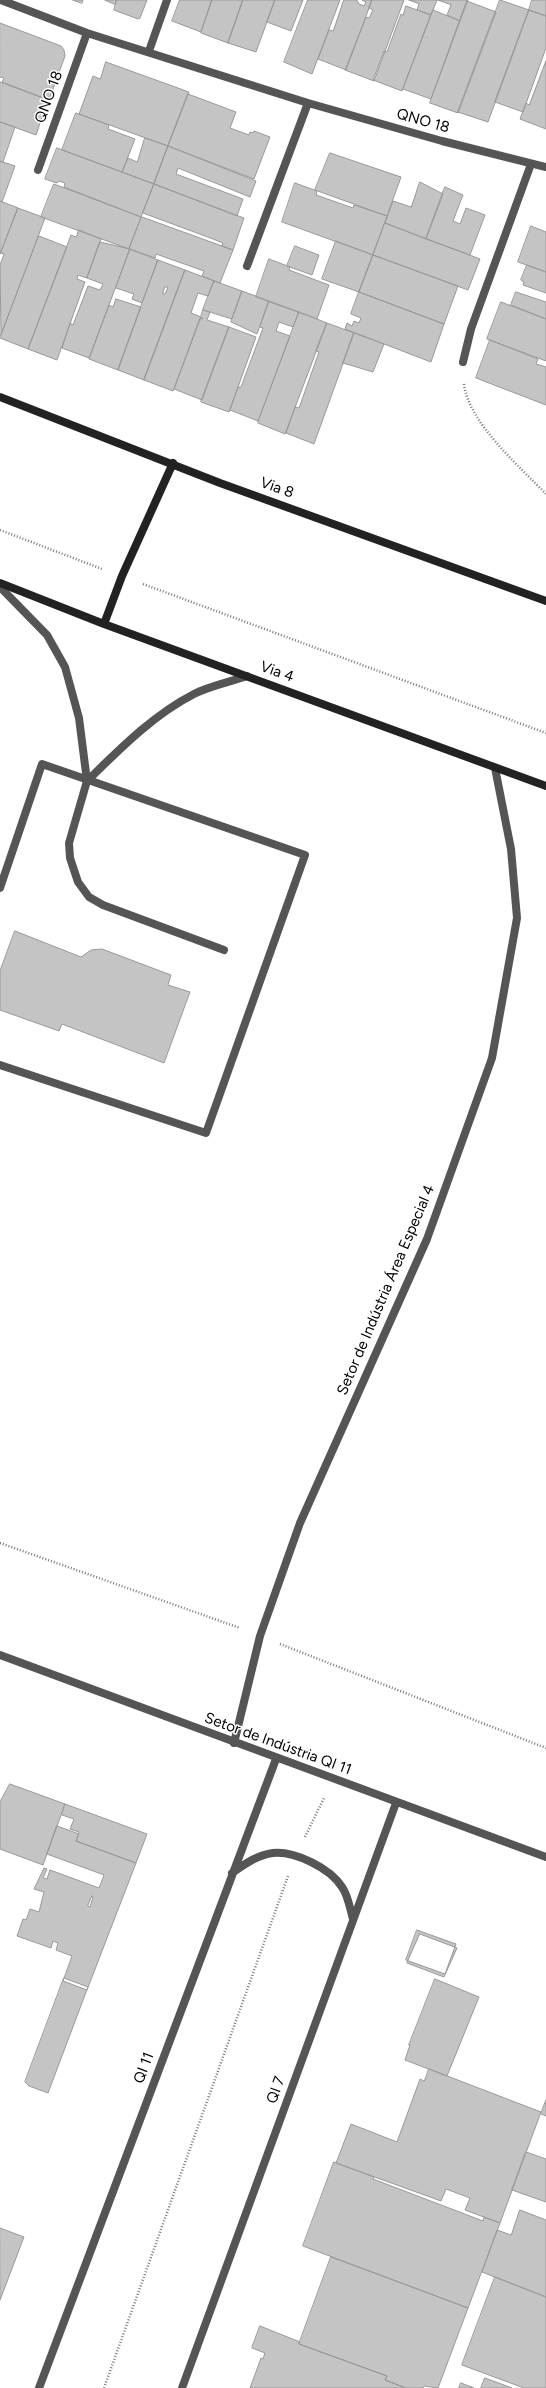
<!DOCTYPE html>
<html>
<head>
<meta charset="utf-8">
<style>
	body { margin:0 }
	canvas { display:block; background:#fff }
</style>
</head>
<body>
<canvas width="546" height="2388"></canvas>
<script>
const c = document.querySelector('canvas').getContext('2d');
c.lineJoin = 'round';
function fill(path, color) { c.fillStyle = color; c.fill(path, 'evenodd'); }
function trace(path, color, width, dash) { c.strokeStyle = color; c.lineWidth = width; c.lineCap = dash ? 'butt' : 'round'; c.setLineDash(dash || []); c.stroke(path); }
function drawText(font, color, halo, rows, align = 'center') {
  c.font = font + ' Figtree,sans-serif'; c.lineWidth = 3; c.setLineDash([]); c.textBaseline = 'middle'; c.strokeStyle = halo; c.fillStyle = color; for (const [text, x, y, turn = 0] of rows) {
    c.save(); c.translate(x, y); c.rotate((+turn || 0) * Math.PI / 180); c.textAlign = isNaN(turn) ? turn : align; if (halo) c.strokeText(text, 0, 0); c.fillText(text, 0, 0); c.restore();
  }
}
const building = new Path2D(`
	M 73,0 L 83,0 L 82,3 Z
	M 105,0 L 117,0 L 115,4 Z
	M 117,0 L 147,0 L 140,18 L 138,19 L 114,10 Z
	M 180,0 L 212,0 L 201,32 L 172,21 Z
	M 212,0 L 243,0 L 228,43 L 201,33 Z
	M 243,0 L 275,0 L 256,52 L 228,43 Z
	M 275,0 L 303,0 L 291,31 L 267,22 Z
	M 308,0 L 340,0 L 312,74 L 284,62 Z
	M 344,0 L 357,0 L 359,4 L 364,6 L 366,2 L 362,0 L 372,0 L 346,70 L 318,59 L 329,30 L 333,31 Z
	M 372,0 L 404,0 L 374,81 L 345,70 L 366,17 L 369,18 L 373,10 L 369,8 Z
	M 409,0 L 437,0 L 431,15 L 417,10 L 419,4 Z
	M 438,0 L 468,0 L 460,21 L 447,15 L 451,5 Z
	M 500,0 L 529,10 L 488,122 L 458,112 Z
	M 532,0 L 546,0 L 546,16 L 529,10 Z
	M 467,1 L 496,12 L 458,113 L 430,103 Z
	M 406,6 L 431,15 L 402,91 L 373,80 L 384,51 L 387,52 L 401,14 L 403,15 Z
	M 433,10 L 460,21 L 431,99 L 403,89 Z
	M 529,10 L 546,16 L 546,48 L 523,112 L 495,102 Z
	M 0,23 L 61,46 L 64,50 L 65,56 L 49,100 L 2,82 L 4,78 L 0,77 Z
	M 546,61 L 546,129 L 520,119 L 526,103 L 529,105 Z
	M 106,62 L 189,92 L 168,146 L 79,114 L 93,76 L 100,79 Z
	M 0,82 L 48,100 L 36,135 L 0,122 Z
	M 188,94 L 236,112 L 230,128 L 249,135 L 250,132 L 253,133 L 254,131 L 270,137 L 254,179 L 168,146 Z
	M 76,113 L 109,125 L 108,129 L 135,139 L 122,172 L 62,150 Z
	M 0,122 L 15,127 L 3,162 L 0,161 Z
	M 145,138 L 168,146 L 154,184 L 122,172 L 128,158 L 137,162 Z
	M 168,146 L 256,181 L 250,197 L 178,168 L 176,174 L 243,199 L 237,216 L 154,184 Z
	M 57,148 L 154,184 L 141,217 L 64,187 L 65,183 L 59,181 L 57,183 L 45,179 Z
	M 330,153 L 401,177 L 387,216 L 315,190 Z
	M 0,161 L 15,166 L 2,202 L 0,201 Z
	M 420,182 L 443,194 L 426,239 L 385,223 L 393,201 L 411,207 Z
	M 295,183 L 317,191 L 316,195 L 353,208 L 354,205 L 387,216 L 373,255 L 282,222 Z
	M 54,184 L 141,217 L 129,249 L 41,217 Z
	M 154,184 L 244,218 L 233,250 L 222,246 L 223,243 L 213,239 L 143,213 Z
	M 445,187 L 463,195 L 453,221 L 460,224 L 466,208 L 485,215 L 470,255 L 426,239 Z
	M 0,201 L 18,208 L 0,254 Z
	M 18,208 L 45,218 L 1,335 L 0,265 L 4,254 L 1,253 Z
	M 142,217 L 233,250 L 220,283 L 202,276 L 204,271 L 156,254 L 155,258 L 129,249 Z
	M 385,223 L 480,259 L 468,290 L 373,255 Z
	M 531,226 L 546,232 L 546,272 L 518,262 Z
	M 79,230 L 101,239 L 87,278 L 78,275 L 77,279 L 85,282 L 57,360 L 28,349 L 71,235 L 76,237 Z
	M 39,236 L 67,247 L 28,349 L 0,338 Z
	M 336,241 L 373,255 L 359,292 L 322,279 Z
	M 100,242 L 130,249 L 89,358 L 62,348 L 70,323 L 73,325 L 88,286 L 100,290 L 103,284 L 87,278 Z
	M 295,246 L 319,255 L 312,275 L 287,266 Z
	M 130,249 L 158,260 L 142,303 L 132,299 L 134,294 L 116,288 Z
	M 373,255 L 458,286 L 444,324 L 359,292 Z
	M 269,259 L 290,267 L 289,270 L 329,285 L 317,319 L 256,297 Z
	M 158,260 L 185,270 L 144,380 L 118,370 ZM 165,287 L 168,287 L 165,294 L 163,294 Z
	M 527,265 L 546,272 L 546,293 L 523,285 L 524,282 L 521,280 Z
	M 185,270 L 214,281 L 208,296 L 198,293 L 191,313 L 201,317 L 173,391 L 144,380 Z
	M 214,281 L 242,291 L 232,319 L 203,310 Z
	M 242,291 L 269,301 L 257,334 L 231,322 Z
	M 359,292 L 444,324 L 431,362 L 345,329 L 347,323 L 352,326 L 354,321 L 359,323 L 361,318 L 351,314 Z
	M 516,292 L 546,302 L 546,319 L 511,305 Z
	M 116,299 L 141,307 L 118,370 L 89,359 L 109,305 L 113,307 Z
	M 269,301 L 299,312 L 293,327 L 279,322 L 276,331 L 290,336 L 258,421 L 230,410 L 238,387 L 241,387 L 263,328 L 260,327 Z
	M 501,302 L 546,319 L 546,361 L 487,339 Z
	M 203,310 L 210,312 L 207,320 L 229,327 L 202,400 L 174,389 L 200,318 L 203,319 L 201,317 Z
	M 299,312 L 327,323 L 285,434 L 258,423 Z
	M 327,323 L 354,333 L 314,444 L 286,433 L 295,407 L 299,408 L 319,352 L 316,351 Z
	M 229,327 L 256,337 L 229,412 L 201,402 Z
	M 354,333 L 384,344 L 373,372 L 343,363 Z
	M 490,340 L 538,359 L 536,364 L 546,367 L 546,405 L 476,378 Z
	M 15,931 L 81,957 L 91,950 L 102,949 L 171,975 L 168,985 L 190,992 L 164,1063 L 62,1024 L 59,1031 L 0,1010 L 0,971 Z
	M 10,1784 L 65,1804 L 43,1865 L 0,1849 L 0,1802 Z
	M 65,1804 L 147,1834 L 136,1863 L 76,1841 L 79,1832 L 70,1829 L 74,1819 L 62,1815 Z
	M 57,1826 L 79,1834 L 76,1841 L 136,1863 L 87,1990 L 63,1981 L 72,1956 L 56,1950 L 58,1943 L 53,1941 L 51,1948 L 17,1936 L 23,1919 L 26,1920 L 30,1909 L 39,1912 L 44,1892 L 34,1889 L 44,1868 L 47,1869 L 43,1878 L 47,1879 L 50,1870 L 99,1888 L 104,1875 L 47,1854 ZM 92,1896 L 93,1897 L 90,1907 L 88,1906 Z
	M 417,1930 L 456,1944 L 445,1974 L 406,1960 Z
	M 420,1934 L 457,1948 L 444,1977 L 407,1963 Z
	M 64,1978 L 88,1987 L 48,2093 L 29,2086 L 25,2082 Z
	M 435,1979 L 479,1997 L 447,2076 L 405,2060 L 410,2045 L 409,2045 Z
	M 429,2069 L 541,2112 L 500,2223 L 465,2210 L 470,2198 L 446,2189 L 441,2201 L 336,2163 L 351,2124 L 397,2142 L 420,2079 L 424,2081 Z
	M 546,2100 L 546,2116 L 541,2114 Z
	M 526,2152 L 546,2159 L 546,2202 L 512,2190 Z
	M 334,2162 L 374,2177 L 373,2179 L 483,2221 L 484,2217 L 500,2223 L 468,2308 L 303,2246 Z
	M 520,2210 L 546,2220 L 546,2297 L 482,2272 L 497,2230 L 511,2235 Z
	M 0,2228 L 24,2237 L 0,2300 Z
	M 331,2257 L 468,2308 L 438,2388 L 424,2386 L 423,2388 L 406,2388 L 385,2380 L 387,2376 L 299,2344 Z
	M 495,2277 L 546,2297 L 546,2388 L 524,2388 L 462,2365 Z
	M 260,2326 L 300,2342 L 299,2344 L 387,2376 L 385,2380 L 406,2388 L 250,2388 L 261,2358 L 263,2359 L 265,2353 L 252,2348 Z
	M 485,2378 L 512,2388 L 481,2388 Z
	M 461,2383 L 474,2388 L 459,2388 Z`);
fill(building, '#c4c4c4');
trace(building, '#999', 1);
trace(new Path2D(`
	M 464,384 C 468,422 520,467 546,494
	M 0,530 L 102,569
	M 143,584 L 546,733
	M 0,1543 L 240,1628
	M 280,1644 L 546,1748
	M 305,1837 L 324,1798
	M 104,2388 L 288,1876`), '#777', 2.5, [1, 2]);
trace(new Path2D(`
	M 0,587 L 47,635 L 65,667 L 79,718 L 87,781 L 69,843 L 70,858 L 78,882 L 89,897 L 103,905 L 224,950
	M 87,781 C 120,749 153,715 194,694 C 210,686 230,682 247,676
	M 0,888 L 42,764 L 305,855 L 206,1133 L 0,1065
	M 234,1743 L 260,1636 L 300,1523 L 427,1239 L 492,1058 L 517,918 L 511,849 L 495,768`), '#555', 8);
trace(new Path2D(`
	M 1,0 L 87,33 L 308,103 L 442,141 L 546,167
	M 149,51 L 167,0
	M 38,170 L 87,33
	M 247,266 L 308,103
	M 463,362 L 471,329 L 531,164
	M 0,1655 L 546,1857
	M 232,1873 C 245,1864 257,1855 273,1853 C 295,1851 330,1868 342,1887 C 348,1895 350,1909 353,1919
	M 39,2388 L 276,1759
	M 182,2388 L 396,1803`), '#555', 8);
trace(new Path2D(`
	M 0,397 L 220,483 L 546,601
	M 0,583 L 104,624 L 546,786
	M 104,624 L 122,576 L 173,463`), '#222', 8);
drawText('15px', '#000', '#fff', [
	["QNO 18",49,97,-70],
	["QNO 18",423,121,16],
	["Via 8",277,488,20],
	["Via 4",277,672,20],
	["Setor de Indústria Área Especial 4",386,1290,-67],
	["Setor de Indústria QI 11",278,1744,20],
	["QI 11",144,2068,-69],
	["QI 7",276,2090,-70]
]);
</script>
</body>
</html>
